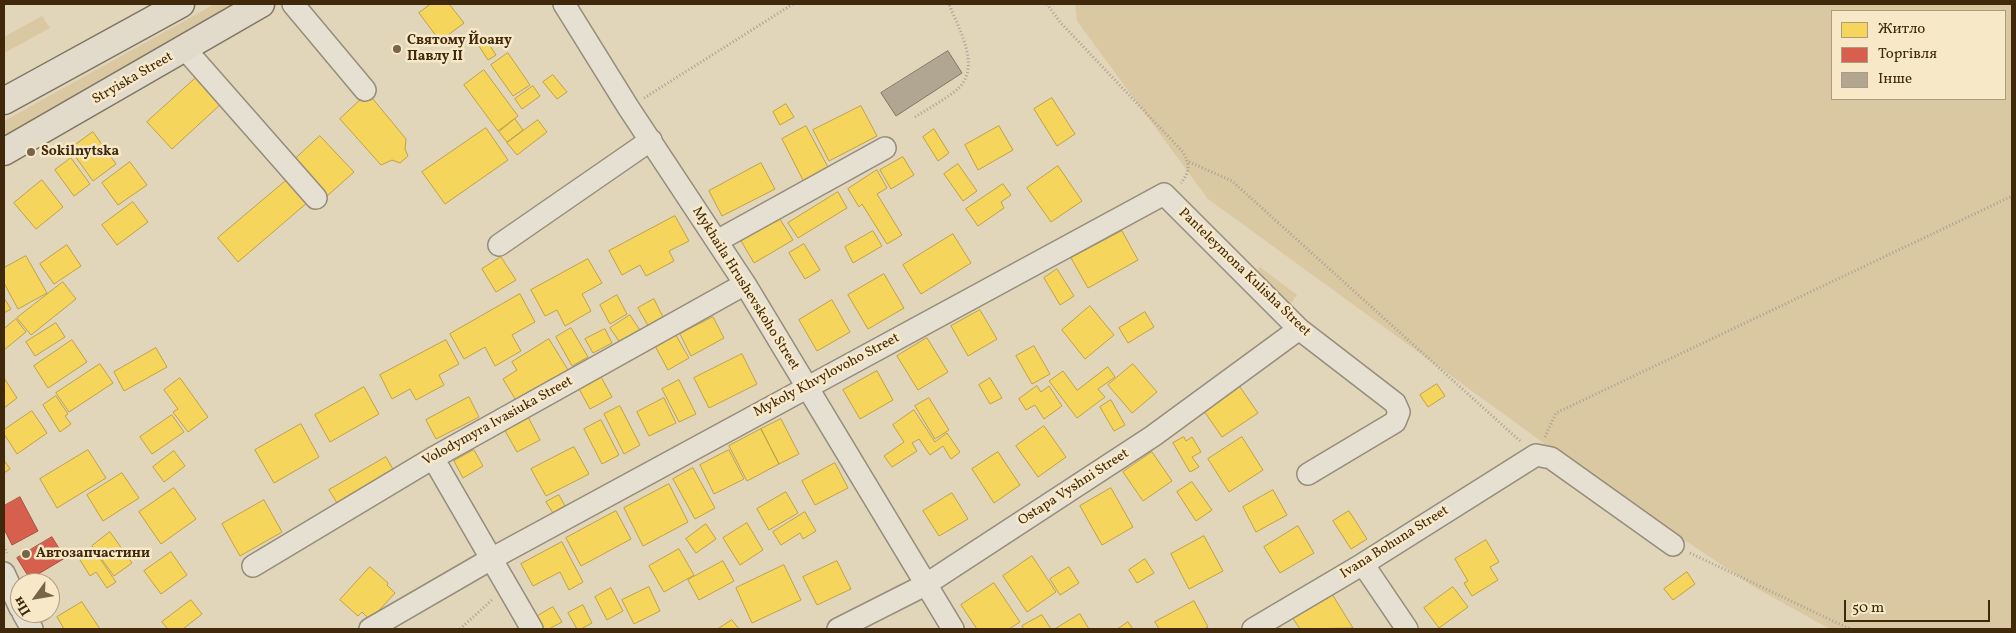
<!DOCTYPE html>
<html>
<head>
<meta charset="utf-8">
<style>
	body { margin:0 }
	#map { position:relative; width:2016px; height:633px; overflow:hidden; background:#e1d5ba; font-family:Vollkorn,serif }
	canvas { display:block }
	.frame { position:absolute; inset:0; border:5px solid #40280b; pointer-events:none }
	.legend { position:absolute; left:1831px; top:10px; width:175px; height:90px; box-sizing:border-box; background:#f7e8c7; border:1px solid #ae9b7c; margin:0; padding:6px 9px; list-style:none; font-size:15px; color:#40280b }
	.legend li { display:flex; align-items:center; gap:10px; height:25px }
	.legend b { width:25px; border:1px solid #ae9b7c }
	.north { position:absolute; left:10px; top:573px; width:50px; height:50px; box-sizing:border-box; background:#f7e8c7; border:1px solid #ae9b7c; border-radius:50%; rotate:238deg; font-size:14px; font-weight:700; line-height:20px; text-align:center; color:#40280b }
	.north::after { content:''; display:block; margin:auto; width:18px; height:22px; background:#786548; clip-path:polygon(50% 0,100% 100%,50% 72%,0 100%) }
	.scale { position:absolute; left:1844px; top:600px; width:146px; height:22px; box-sizing:border-box; border:2px solid #40280b; border-top:0; padding-left:6px; font-size:15px; line-height:18px; white-space:nowrap; color:#40280b; -webkit-text-stroke:4px #f7e8c7; paint-order:stroke }
</style>
</head>
<body>
<div id="map">
<canvas width="2016" height="633"></canvas>
<div class="frame"></div>
<ul class="legend">
<li><b style="height:14px;background:#f6d55c"></b>Житло</li>
<li><b style="height:14px;background:#d6604d"></b>Торгівля</li>
<li><b style="height:14px;background:#b0a692"></b>Інше</li>
</ul>
<div class="north">Пн</div>
<div class="scale">50 m</div>
</div>
<script>
const c = document.querySelector('canvas').getContext('2d');
c.lineJoin = 'round';
function fill(path, color) { c.fillStyle = color; c.fill(path, 'evenodd'); }
function trace(path, color, width, dash) { c.strokeStyle = color; c.lineWidth = width; c.lineCap = dash ? 'butt' : 'round'; c.setLineDash(dash || []); c.stroke(path); }
function drawText(font, color, halo, rows, align = 'center') {
  c.font = font + ' Vollkorn,serif'; c.lineWidth = 5; c.setLineDash([]); c.textBaseline = 'middle'; c.strokeStyle = halo; c.fillStyle = color; for (const [text, x, y, turn = 0] of rows) {
    c.save(); c.translate(x, y); c.rotate((+turn || 0) * Math.PI / 180); c.textAlign = isNaN(turn) ? turn : align; if (halo) c.strokeText(text, 0, 0); c.fillText(text, 0, 0); c.restore();
  }
}
fill(new Path2D(`
	M 215,4 L 242,4 L 4,137 L 4,121 Z
	M 1075,4 L 2012,4 L 2012,629 L 1830,629 L 1756,588 L 1582,471 L 1208,199 L 1077,21 ZM 1832,11 L 2005,11 L 2005,99 L 1832,99 Z
	M 42,16 L 50,28 L 4,53 L 4,37 Z
	M 1260,267 L 1297,295 L 1285,311 L 1250,281 Z`), '#dac8a2');
const homes = new Path2D(`
	M 431,4 L 449,4 L 464,23 L 440,41 L 419,13 Z
	M 487,41 L 496,55 L 488,60 L 479,46 Z
	M 508,53 L 530,85 L 513,96 L 491,65 Z
	M 484,70 L 518,116 L 498,131 L 464,85 Z
	M 553,75 L 567,92 L 557,99 L 543,82 Z
	M 198,76 L 222,103 L 172,149 L 147,122 Z
	M 533,86 L 540,96 L 522,109 L 515,99 Z
	M 368,93 L 406,139 L 405,149 L 408,156 L 400,163 L 392,160 L 381,165 L 340,119 Z
	M 1052,98 L 1075,134 L 1057,146 L 1034,109 Z
	M 786,104 L 794,117 L 780,125 L 773,112 Z
	M 861,106 L 877,136 L 829,161 L 813,130 Z
	M 515,119 L 523,130 L 507,142 L 499,132 Z
	M 538,120 L 547,132 L 517,155 L 507,143 Z
	M 806,126 L 829,169 L 804,182 L 782,139 Z
	M 999,126 L 1013,150 L 978,170 L 965,145 Z
	M 486,128 L 508,160 L 445,204 L 422,172 Z
	M 934,129 L 949,153 L 938,161 L 923,137 Z
	M 93,132 L 116,164 L 93,181 L 70,149 Z
	M 320,136 L 354,172 L 327,196 L 294,160 Z
	M 903,157 L 914,175 L 891,189 L 880,170 Z
	M 71,158 L 90,184 L 74,196 L 55,170 Z
	M 130,162 L 147,185 L 118,205 L 102,183 Z
	M 761,163 L 775,189 L 722,216 L 709,191 Z
	M 958,164 L 977,191 L 963,201 L 944,174 Z
	M 1058,166 L 1082,201 L 1051,222 L 1027,188 Z
	M 877,170 L 887,188 L 877,194 L 902,235 L 887,244 L 862,204 L 859,207 L 848,189 Z
	M 288,179 L 308,202 L 238,262 L 218,238 Z
	M 42,180 L 63,207 L 36,229 L 14,203 Z
	M 1003,184 L 1011,195 L 1001,202 L 1004,208 L 978,226 L 966,209 Z
	M 838,192 L 847,208 L 798,238 L 788,223 Z
	M 133,202 L 148,222 L 117,245 L 102,225 Z
	M 675,216 L 689,241 L 669,251 L 674,261 L 646,276 L 640,265 L 622,275 L 609,251 Z
	M 778,216 L 793,240 L 754,263 L 740,239 Z
	M 873,231 L 882,246 L 853,263 L 845,247 Z
	M 1122,231 L 1138,260 L 1088,288 L 1071,258 Z
	M 953,234 L 971,263 L 921,294 L 903,265 Z
	M 804,244 L 820,270 L 805,279 L 789,253 Z
	M 67,245 L 81,266 L 54,284 L 40,264 Z
	M 26,256 L 47,293 L 18,309 L 4,283 L 4,268 Z
	M 501,257 L 516,280 L 496,292 L 482,269 Z
	M 588,259 L 602,283 L 582,294 L 591,311 L 565,326 L 557,310 L 545,316 L 531,290 Z
	M 1057,269 L 1074,296 L 1060,305 L 1044,278 Z
	M 884,274 L 904,308 L 868,329 L 848,295 Z
	M 63,282 L 76,299 L 31,335 L 17,318 Z
	M 520,294 L 535,322 L 512,335 L 521,351 L 495,366 L 485,347 L 464,359 L 450,334 Z
	M 617,295 L 627,314 L 610,324 L 600,305 Z
	M 4,298 L 11,309 L 4,313 Z
	M 654,299 L 665,321 L 650,329 L 638,308 Z
	M 832,300 L 850,332 L 817,351 L 799,320 Z
	M 1090,306 L 1114,335 L 1085,359 L 1062,330 Z
	M 980,310 L 997,339 L 968,356 L 951,326 Z
	M 1145,312 L 1154,327 L 1128,343 L 1119,328 Z
	M 630,315 L 641,332 L 621,344 L 610,328 Z
	M 713,317 L 724,338 L 691,356 L 680,334 Z
	M 16,319 L 26,332 L 4,350 L 4,329 Z
	M 56,323 L 65,337 L 35,356 L 26,342 Z
	M 571,328 L 588,357 L 572,366 L 556,337 Z
	M 605,329 L 612,343 L 593,353 L 585,339 Z
	M 674,332 L 689,358 L 668,370 L 654,344 Z
	M 927,338 L 948,372 L 918,390 L 897,356 Z
	M 549,339 L 568,370 L 517,402 L 503,379 L 517,370 L 512,362 Z
	M 72,340 L 87,362 L 48,388 L 34,366 Z
	M 446,340 L 459,364 L 439,375 L 444,385 L 416,400 L 410,389 L 392,399 L 380,375 Z
	M 1034,346 L 1050,374 L 1032,384 L 1016,356 Z
	M 156,348 L 167,367 L 124,391 L 114,372 Z
	M 742,354 L 757,384 L 709,408 L 694,378 Z
	M 100,364 L 113,383 L 69,412 L 56,393 Z
	M 1133,364 L 1157,392 L 1132,413 L 1108,385 Z
	M 1108,367 L 1115,377 L 1098,389 L 1105,397 L 1077,418 L 1049,381 L 1063,371 L 1077,390 Z
	M 877,371 L 893,400 L 860,419 L 843,390 Z
	M 600,375 L 612,397 L 590,409 L 578,387 Z
	M 4,378 L 17,398 L 4,408 Z
	M 180,378 L 208,417 L 188,432 L 173,412 L 178,409 L 164,390 Z
	M 990,378 L 1002,398 L 990,404 L 979,385 Z
	M 679,380 L 696,414 L 679,422 L 662,389 Z
	M 1437,384 L 1445,396 L 1428,407 L 1420,395 Z
	M 1037,386 L 1041,392 L 1049,386 L 1062,406 L 1044,419 L 1035,405 L 1026,410 L 1019,399 Z
	M 364,387 L 379,414 L 330,442 L 315,415 Z
	M 1240,387 L 1258,413 L 1222,437 L 1204,411 Z
	M 56,396 L 68,414 L 65,416 L 71,424 L 60,432 L 43,405 Z
	M 469,397 L 479,417 L 436,439 L 426,420 Z
	M 664,398 L 676,423 L 649,436 L 637,412 Z
	M 929,398 L 949,430 L 935,439 L 915,406 Z
	M 1111,400 L 1125,425 L 1114,431 L 1100,407 Z
	M 620,406 L 640,445 L 624,454 L 604,414 Z
	M 914,410 L 935,442 L 947,433 L 960,452 L 951,459 L 943,446 L 930,455 L 919,439 L 912,443 L 917,451 L 892,467 L 884,456 L 904,442 L 893,425 Z
	M 32,411 L 47,433 L 17,454 L 4,434 L 4,430 Z
	M 172,415 L 184,432 L 152,454 L 140,437 Z
	M 527,415 L 540,440 L 517,452 L 503,427 Z
	M 781,419 L 799,454 L 779,464 L 761,429 Z
	M 601,420 L 619,455 L 602,464 L 584,429 Z
	M 301,424 L 319,457 L 274,483 L 255,450 Z
	M 1044,426 L 1066,457 L 1038,477 L 1016,446 Z
	M 761,429 L 779,464 L 747,481 L 729,446 Z
	M 1184,437 L 1186,441 L 1192,437 L 1201,452 L 1192,457 L 1199,467 L 1190,472 L 1173,443 Z
	M 1242,437 L 1263,470 L 1229,492 L 1208,459 Z
	M 574,447 L 589,474 L 546,496 L 531,469 Z
	M 88,450 L 106,478 L 57,508 L 40,479 Z
	M 474,450 L 483,466 L 463,478 L 454,461 Z
	M 729,450 L 744,479 L 714,494 L 700,465 Z
	M 174,451 L 185,466 L 164,482 L 153,467 Z
	M 998,452 L 1020,485 L 994,503 L 972,469 Z
	M 1152,452 L 1172,481 L 1143,501 L 1123,472 Z
	M 386,457 L 394,471 L 337,503 L 329,490 Z
	M 4,460 L 10,469 L 4,473 Z
	M 835,463 L 848,488 L 815,505 L 802,481 Z
	M 693,468 L 715,508 L 695,519 L 673,479 Z
	M 122,473 L 139,498 L 103,521 L 87,495 Z
	M 1192,482 L 1212,510 L 1196,521 L 1177,492 Z
	M 669,484 L 688,522 L 643,546 L 624,508 Z
	M 174,488 L 196,519 L 161,544 L 139,512 Z
	M 1111,488 L 1133,527 L 1102,545 L 1080,506 Z
	M 1273,490 L 1287,515 L 1256,532 L 1243,507 Z
	M 786,492 L 798,513 L 769,530 L 757,509 Z
	M 952,493 L 968,519 L 939,536 L 923,511 Z
	M 559,495 L 565,506 L 553,513 L 546,502 Z
	M 264,500 L 282,532 L 240,556 L 222,524 Z
	M 616,511 L 631,539 L 581,566 L 566,538 Z
	M 1349,511 L 1367,539 L 1351,549 L 1333,521 Z
	M 805,512 L 816,531 L 803,539 L 800,533 L 781,545 L 773,532 Z
	M 747,523 L 763,550 L 740,565 L 723,538 Z
	M 706,524 L 716,539 L 696,553 L 686,539 Z
	M 1298,526 L 1314,553 L 1280,573 L 1264,547 Z
	M 110,532 L 132,563 L 114,576 L 92,546 Z
	M 1204,536 L 1223,571 L 1189,589 L 1171,554 Z
	M 1486,540 L 1499,562 L 1490,567 L 1498,580 L 1472,596 L 1464,583 L 1468,581 L 1455,559 Z
	M 562,542 L 583,582 L 569,590 L 560,572 L 533,586 L 521,564 Z
	M 679,549 L 694,575 L 664,592 L 649,566 Z
	M 94,550 L 116,582 L 107,588 L 96,572 L 90,576 L 80,560 Z
	M 171,552 L 187,575 L 161,594 L 144,571 Z
	M 1032,556 L 1056,592 L 1027,612 L 1003,576 Z
	M 1145,559 L 1154,573 L 1137,583 L 1129,570 Z
	M 723,561 L 734,581 L 699,600 L 688,580 Z
	M 837,561 L 851,589 L 817,605 L 803,577 Z
	M 784,565 L 801,600 L 752,623 L 736,588 Z
	M 370,567 L 388,583 L 387,585 L 395,593 L 370,620 L 362,612 L 358,616 L 340,600 Z
	M 1069,567 L 1079,583 L 1060,595 L 1050,579 Z
	M 1687,572 L 1695,584 L 1673,600 L 1664,589 Z
	M 994,583 L 1020,622 L 1009,629 L 977,629 L 961,605 Z
	M 649,587 L 660,611 L 634,624 L 622,600 Z
	M 1453,587 L 1468,607 L 1439,628 L 1424,608 Z
	M 611,588 L 623,611 L 607,620 L 595,597 Z
	M 1332,594 L 1353,628 L 1300,629 L 1292,617 Z
	M 191,600 L 202,614 L 183,629 L 168,629 L 162,622 Z
	M 1194,601 L 1208,627 L 1204,629 L 1159,629 L 1155,622 Z
	M 82,602 L 100,629 L 64,629 L 57,617 Z
	M 583,605 L 592,623 L 581,629 L 577,629 L 568,613 Z
	M 553,607 L 562,622 L 549,629 L 541,629 L 534,618 Z
	M 1080,614 L 1089,629 L 1055,629 Z
	M 1042,615 L 1051,629 L 1024,629 L 1022,626 Z
	M 732,620 L 739,629 L 718,629 Z
	M 1128,622 L 1133,629 L 1118,629 Z`);
fill(homes, '#f6d55c');
trace(homes, '#bfa144', 1);
const shops = new Path2D(`
	M 20,497 L 38,531 L 12,545 L 4,529 L 4,506 Z
	M 52,537 L 65,558 L 30,579 L 17,558 Z`);
fill(shops, '#d6604d');
trace(shops, '#a94f39', 1);
const building = new Path2D(`
	M 948,51 L 962,73 L 896,116 L 881,93 Z`);
fill(building, '#b0a692');
trace(building, '#7f7563', 1);
const minor = new Path2D(`
	M 293,4 L 365,90
	M 564,4 L 628,107 L 745,284 L 953,629
	M 185,49 L 316,198
	M 717,241 L 885,148
	M 499,245 L 651,140
	M 433,458 L 532,629
	M 1363,564 L 1407,629
	M 253,566 L 433,458 L 745,284
	M 4,573 L 20,608
	M 23,613 L 32,629
	M 370,629 L 491,559 L 1164,194 L 1299,329 L 1395,403 L 1399,412 L 1395,422 L 1308,474
	M 838,629 L 925,585 L 1153,436 L 1299,329
	M 1253,629 L 1363,564 L 1536,455 L 1551,458 L 1673,545`);
const major = new Path2D(`
	M 4,101 L 181,4
	M 4,152 L 261,4`);
trace(minor, '#968c7a', 24);
trace(major, '#7f7563', 29);
trace(new Path2D(`
	M 1047,4 L 1060,22 L 1183,152 C 1190,165 1190,171 1181,183
	M 644,98 L 793,4
	M 915,117 C 928,109 942,101 954,92 C 984,70 959,30 949,4
	M 1189,162 L 1232,181 L 1520,441
	M 1545,437 L 1556,413 L 2012,196
	M 4,546 L 7,553
	M 1690,553 L 1850,629
	M 460,629 L 493,599`), '#a8a093', 3, [1, 2.5]);
trace(minor, '#e6e0d3', 21);
trace(major, '#e2dbcb', 26);
for (const [x, y, r, color] of [
	[397,49,5,"#786548"],
	[31,152,5,"#786548"],
	[26,554,5,"#786548"]
]) { const dot = new Path2D(); dot.arc(x, y, r, 0, 2 * Math.PI); c.fillStyle = color; c.fill(dot); trace(dot, '#f7e8c7', 2); }
drawText('bold 14px', '#40280b', '#f7e8c7', [
	["Святому Йоану",407,41],
	["Павлу ІІ",407,57],
	["Sokilnytska",41,152],
	["Автозапчастини",36,554]
], 'left');
drawText('14px', '#40280b', '#f7e8c7', [
	["Stryiska Street",133,79,-30],
	["Panteleymona Kulisha Street",1244,273,44],
	["Mykhaila Hrushevskoho Street",745,289,58],
	["Mykoly Khvylovoho Street",827,376,-28],
	["Volodymyra Ivasiuka Street",498,422,-29],
	["Ostapa Vyshni Street",1074,488,-33],
	["Ivana Bohuna Street",1395,543,-32]
]);
</script>
</body>
</html>
